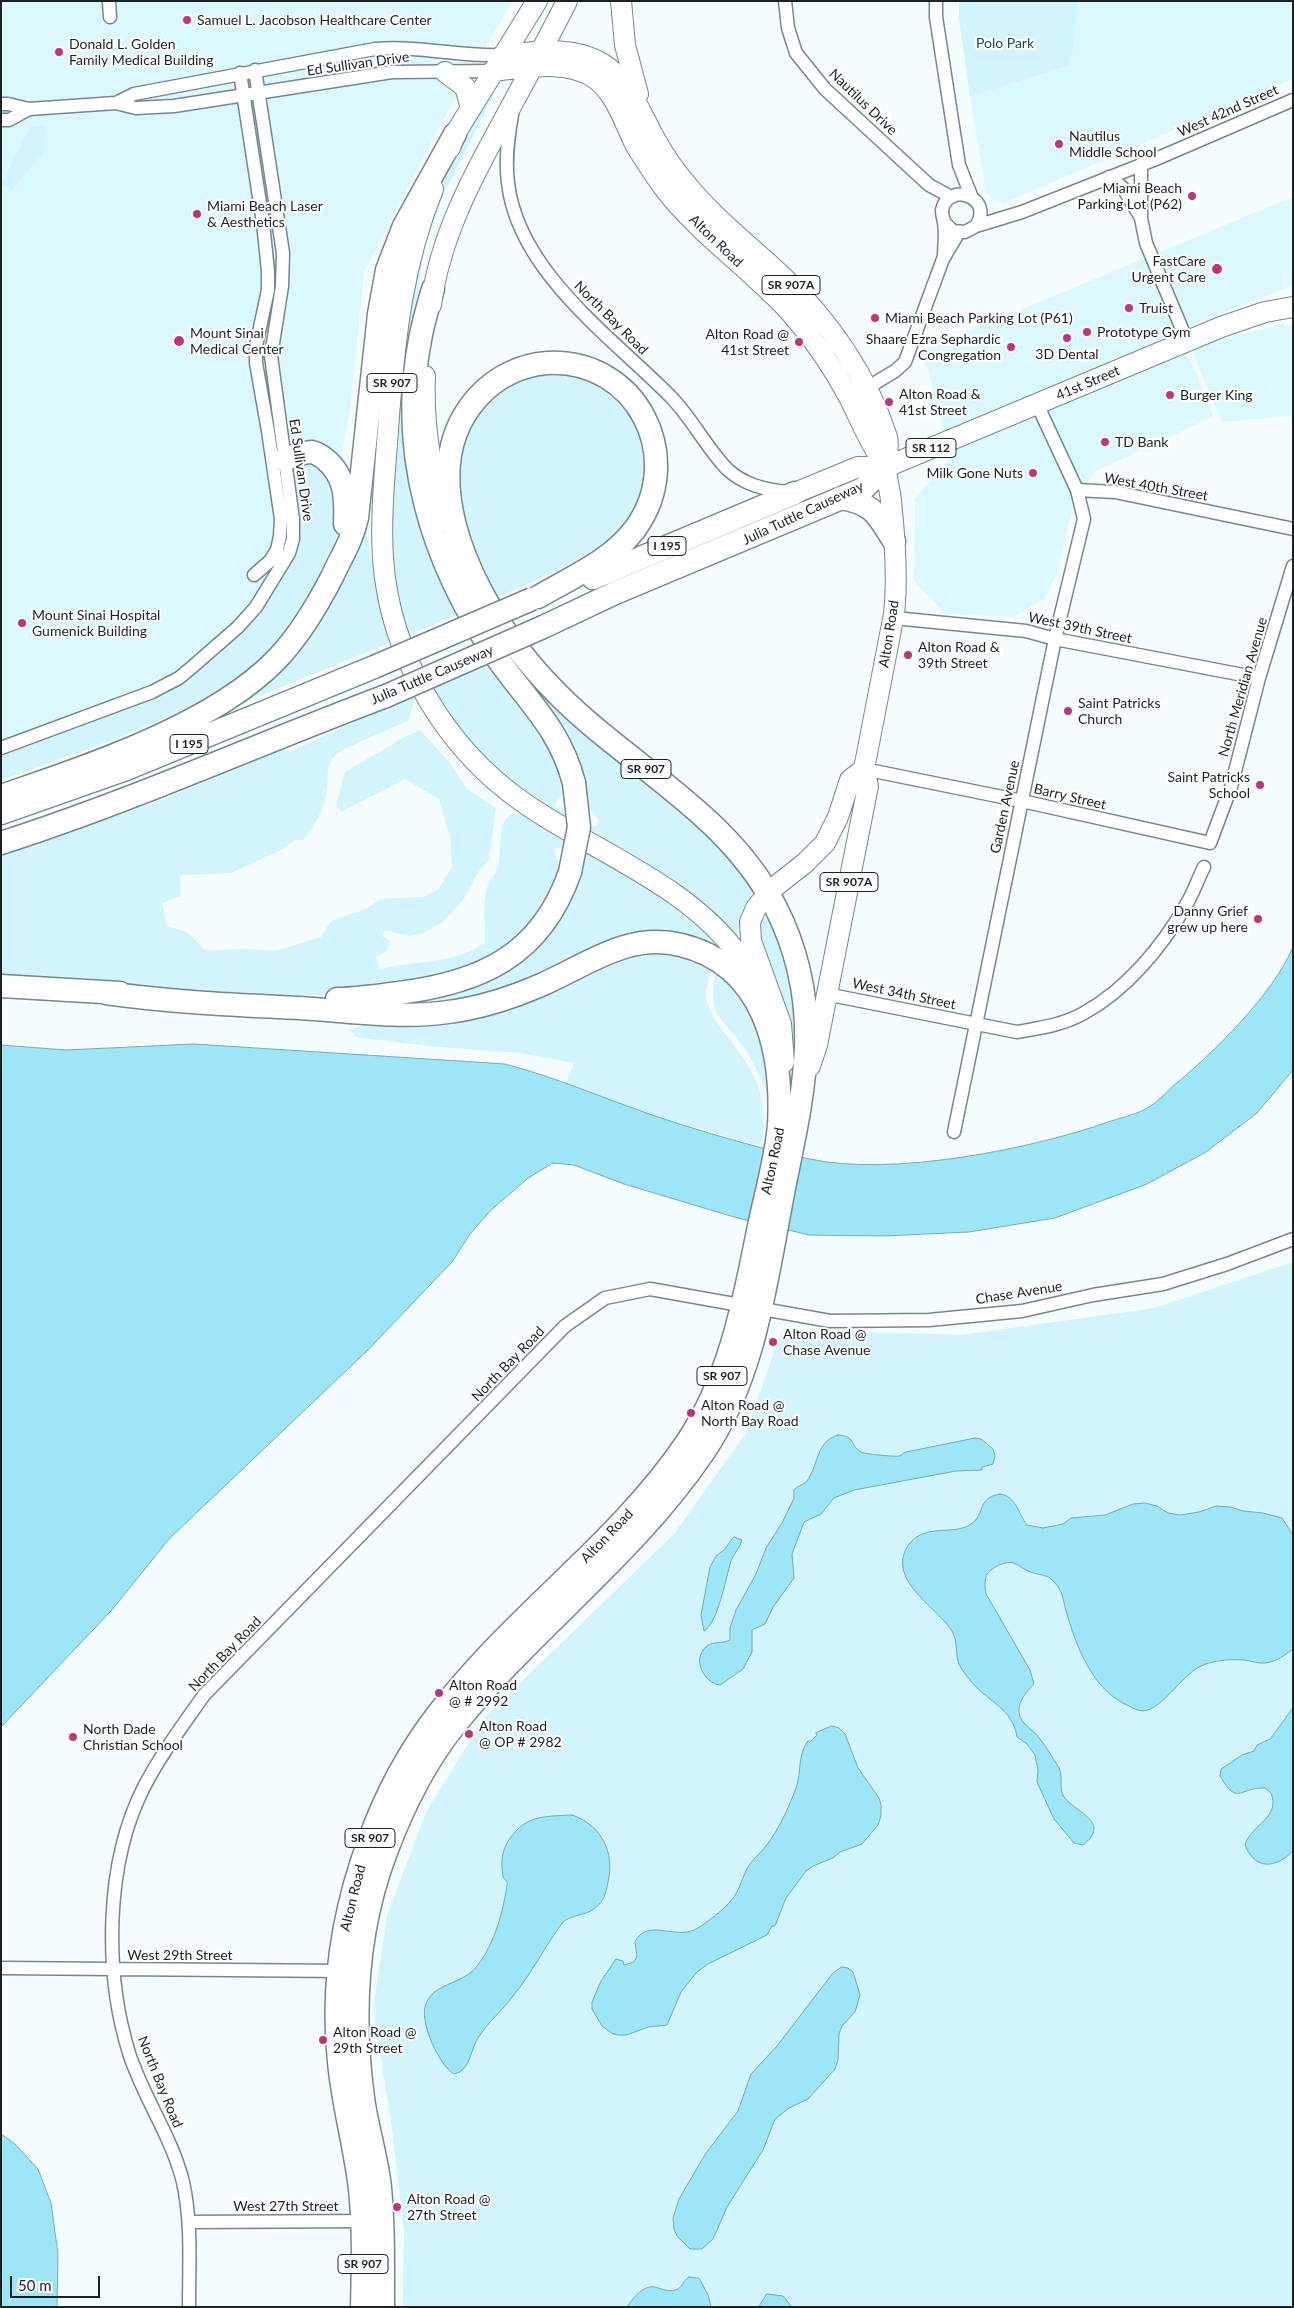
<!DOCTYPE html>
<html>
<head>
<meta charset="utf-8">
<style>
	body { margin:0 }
	#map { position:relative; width:1294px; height:2308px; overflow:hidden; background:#f5fcfe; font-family:Lato,sans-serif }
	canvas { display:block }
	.frame { position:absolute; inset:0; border:2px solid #1b2224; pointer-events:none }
	.scale { position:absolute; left:10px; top:2276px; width:90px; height:22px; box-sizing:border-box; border:2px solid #1b2224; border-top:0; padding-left:6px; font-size:15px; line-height:18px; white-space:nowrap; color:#1b2224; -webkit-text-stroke:4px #fff; paint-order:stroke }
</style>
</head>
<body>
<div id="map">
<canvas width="1294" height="2308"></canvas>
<div class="frame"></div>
<div class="scale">50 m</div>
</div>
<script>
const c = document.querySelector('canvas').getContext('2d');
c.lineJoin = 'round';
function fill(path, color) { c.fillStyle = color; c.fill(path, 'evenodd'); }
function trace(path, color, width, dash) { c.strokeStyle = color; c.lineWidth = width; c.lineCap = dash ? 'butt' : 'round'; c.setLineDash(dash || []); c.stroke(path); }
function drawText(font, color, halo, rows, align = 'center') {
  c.font = font + ' Lato,sans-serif'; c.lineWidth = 4; c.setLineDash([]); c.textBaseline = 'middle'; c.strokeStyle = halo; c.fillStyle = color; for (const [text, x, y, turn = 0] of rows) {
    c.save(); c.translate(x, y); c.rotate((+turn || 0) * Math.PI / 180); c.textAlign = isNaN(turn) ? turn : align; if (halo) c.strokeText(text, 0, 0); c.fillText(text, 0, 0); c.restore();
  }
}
fill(new Path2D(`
	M 1,1 L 512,1 L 442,122 L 364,272 L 350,410 L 328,529 L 216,681 L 1,764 Z
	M 1079,1 L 1293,1 L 1293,79 L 1004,203 L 994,201 L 986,192 L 970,97 L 1071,65 Z
	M 1293,197 L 1293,285 L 1178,331 L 1214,416 L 1094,472 L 1070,517 L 1057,575 L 1043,599 L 1013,617 L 945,614 L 914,581 L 915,499 L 950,458 L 923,350 Z
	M 1282,324 L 1293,325 L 1293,416 L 1222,422 L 1190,347 Z`), '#dcf8ff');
fill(new Path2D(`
	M 959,1 L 1079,1 L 1071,65 L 970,97 L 959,19 Z
	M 493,90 L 495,92 L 445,192 L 424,247 L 411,340 L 458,614 L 404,637 L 390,589 L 394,387 L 431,202 L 456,148 Z
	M 31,126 L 46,126 L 45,148 L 41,155 L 12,190 L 1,184 Z
	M 567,372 L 599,383 L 630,410 L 647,450 L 644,492 L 625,525 L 607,543 L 605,541 C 572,567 531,583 493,599 L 458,513 L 454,476 L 476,410 L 523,375 Z
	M 306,464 L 322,464 C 344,485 344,521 333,549 C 321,581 281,640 256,665 C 248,674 234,680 224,686 C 157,728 76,753 1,780 L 1,753 C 67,732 136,711 195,674 C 222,656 245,629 265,604 C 275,591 296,562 299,546 C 304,524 297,499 294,478 L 295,473 Z
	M 366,528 L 378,601 L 389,643 L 230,708 Z
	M 511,652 L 729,850 L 754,892 C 746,905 743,930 736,938 L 701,904 L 702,902 L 678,886 L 586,834 L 587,828 L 597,825 L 599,821 L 587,805 L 505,655 Z
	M 486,663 L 542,736 L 552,753 L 565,791 L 554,806 L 569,815 L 569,824 L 488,768 L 426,689 Z
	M 417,693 L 408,721 C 394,727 340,748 333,758 C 326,768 328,777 327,788 C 325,808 316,824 303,840 L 295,840 L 281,850 L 231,873 L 180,875 L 181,896 L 162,903 L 167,926 L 187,932 L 206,951 L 245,949 L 275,951 L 321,937 L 331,921 L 364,910 L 381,899 L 423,897 L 439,889 L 452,866 L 451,841 L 439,799 L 405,779 L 341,812 L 336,805 L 345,772 L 403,738 L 420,730 L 450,763 L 467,789 L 496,808 L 489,860 L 479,871 L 463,900 L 444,921 L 424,933 L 410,936 L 385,930 L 382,936 L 389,940 L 387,950 L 376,958 L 380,969 C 416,960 453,965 485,943 C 486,928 483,912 485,897 C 487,880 496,876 499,862 C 501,851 497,816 514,814 C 526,812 556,835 568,842 L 566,847 L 554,849 C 555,855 560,865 559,871 C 558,883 548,898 541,908 C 490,988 364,995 278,996 L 1,980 L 1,856 L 164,799 L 287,748 L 289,752 Z
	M 585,848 L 656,887 L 734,957 L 669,938 L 482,1000 L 378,1005 L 450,996 L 485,984 L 512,969 L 528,956 L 551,931 Z
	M 765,917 C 780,926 798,1010 799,1030 C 800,1051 793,1079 791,1100 L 791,1059 L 756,945 L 760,919 Z
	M 643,953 C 670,953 687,958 711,970 C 710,977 705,988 706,996 C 707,1010 719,1026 728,1037 C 755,1071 772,1102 760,1146 L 654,1116 L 566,1083 L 574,1063 L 519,1053 L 427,1046 L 356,1037 L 350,1030 L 364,1025 L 435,1025 L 490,1014 L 516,1007 L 564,987 L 612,961 Z
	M 718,974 L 738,989 L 763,1028 L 768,1094 C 760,1077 753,1061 743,1046 C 722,1016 707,1017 715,975 Z
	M 1293,1262 L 1293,2307 L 403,2307 L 404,2232 L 392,2128 L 373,2008 L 387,1916 L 426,1812 L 484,1718 L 674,1534 L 746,1433 L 781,1332 L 832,1331 L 961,1335 L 1155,1308 Z`), '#d2f4fc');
const water = new Path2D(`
	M 1293,947 L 1293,1070 L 1257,1113 L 1206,1152 L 1147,1184 L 1055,1218 L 969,1232 L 884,1236 L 809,1235 L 734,1217 L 624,1184 L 574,1165 L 553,1163 L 528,1178 L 491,1210 L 470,1234 L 452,1262 L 367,1351 L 169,1539 L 111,1611 L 1,1727 L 1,1045 L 66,1050 L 194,1044 L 505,1064 C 555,1077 603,1098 652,1115 C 703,1132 757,1148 810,1159 C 891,1177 1033,1149 1111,1121 C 1123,1117 1138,1114 1149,1107 C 1157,1102 1165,1094 1172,1087 C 1212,1054 1273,995 1293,947 Z
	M 838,1435 C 856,1436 849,1445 861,1452 C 864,1454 896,1457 899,1456 C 902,1455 903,1453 906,1452 L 975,1438 L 981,1439 L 993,1449 L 995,1456 L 993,1464 L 982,1467 L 982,1470 L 956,1471 L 854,1490 L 834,1498 L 821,1514 L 804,1522 L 792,1554 L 794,1578 L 773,1607 L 765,1624 L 752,1630 L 752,1652 L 743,1669 L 720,1685 C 704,1683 691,1659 707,1646 C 714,1641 722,1644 730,1640 L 730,1628 L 736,1610 L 756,1574 L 766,1548 L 782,1523 L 794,1498 L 794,1490 C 798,1485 804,1485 807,1481 C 819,1464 816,1441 838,1435 Z
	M 1000,1494 C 1016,1496 1018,1513 1027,1525 L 1043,1528 L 1063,1524 L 1071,1518 L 1105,1515 L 1133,1504 L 1145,1503 L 1157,1506 L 1168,1513 L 1180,1515 L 1199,1512 L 1216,1506 L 1230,1507 L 1243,1511 L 1263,1513 L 1282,1518 L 1293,1535 L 1293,1649 C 1285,1655 1277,1661 1266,1663 C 1260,1664 1251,1661 1244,1660 C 1230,1659 1212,1660 1199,1667 C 1182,1676 1161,1710 1143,1711 C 1139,1711 1132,1708 1129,1706 C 1093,1691 1077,1648 1067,1614 C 1063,1603 1064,1592 1055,1583 C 1047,1573 1039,1576 1028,1571 C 1015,1565 1014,1558 997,1566 C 984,1573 984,1580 986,1594 L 1030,1670 L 1034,1684 C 1024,1694 1012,1709 1024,1723 C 1028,1727 1032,1730 1036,1734 C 1043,1742 1054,1759 1059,1768 C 1064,1778 1058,1788 1064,1797 C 1076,1813 1112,1822 1083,1845 L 1074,1843 L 1054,1819 L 1037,1782 L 1038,1770 L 1035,1755 L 1027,1744 L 1017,1737 C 1013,1708 986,1701 970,1680 C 966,1675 961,1669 959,1664 C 955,1654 958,1641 952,1631 C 937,1607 883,1578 910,1543 C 927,1523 954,1536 971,1524 C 986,1514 976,1498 1000,1494 Z
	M 734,1537 L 742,1540 C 740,1548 734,1553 731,1561 C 726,1577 718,1623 704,1631 L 701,1615 L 710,1567 L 716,1556 L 724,1550 Z
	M 1293,1708 L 1293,1851 C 1275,1869 1255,1870 1245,1845 C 1251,1824 1281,1818 1271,1793 L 1265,1788 C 1239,1787 1238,1807 1220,1776 L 1221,1769 L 1242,1755 L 1254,1751 L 1257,1745 L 1270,1739 Z
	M 832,1726 L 839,1728 L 845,1734 L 858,1768 L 879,1798 L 881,1805 L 881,1816 L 878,1825 L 862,1844 L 840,1852 L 833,1858 L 813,1866 L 806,1871 L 786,1898 L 775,1926 L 772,1926 L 767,1935 L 708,1964 L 697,1972 L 681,1992 L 667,2025 L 648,2027 L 627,2035 L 619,2035 L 613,2034 L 602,2026 L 592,2009 L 592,2002 L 601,1981 L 616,1959 L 623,1961 L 624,1965 L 634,1962 L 637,1956 L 635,1942 C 646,1918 674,1939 694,1930 C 703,1926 720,1912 727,1905 C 739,1894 740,1882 747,1869 C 752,1859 760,1854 766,1846 C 779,1829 789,1807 796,1788 C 802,1771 797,1756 808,1741 L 811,1741 L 817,1735 L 816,1733 Z
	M 572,1815 C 602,1825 615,1853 608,1882 C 606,1893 604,1901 595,1908 C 586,1916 573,1914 563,1922 C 545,1946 532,1973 513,1996 C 502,2011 488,2022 478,2038 C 470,2051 470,2071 454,2074 C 439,2065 421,2025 425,2007 C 431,1982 462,1986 477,1966 C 495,1943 503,1912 507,1885 C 508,1880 504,1881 503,1876 C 500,1858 503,1845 516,1831 C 530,1815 552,1816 572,1815 Z
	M 842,1967 L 848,1968 L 853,1972 L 860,1995 L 855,2012 L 842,2026 L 839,2034 L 838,2060 L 835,2069 L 808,2099 L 789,2108 L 775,2119 L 763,2150 L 727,2207 L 713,2239 L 702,2249 L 690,2249 L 677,2236 L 674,2229 L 673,2218 L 679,2199 L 706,2153 L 738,2111 L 751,2074 L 777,2046 L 833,1973 Z
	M 1,2134 L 14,2143 L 38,2169 L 51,2203 L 58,2254 L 57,2307 L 1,2307 Z
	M 689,2277 L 699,2278 L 708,2295 L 711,2307 L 627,2307 C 633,2298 643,2285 655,2287 C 662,2289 668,2292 675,2290 C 683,2288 683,2280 689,2277 Z
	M 767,2294 L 783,2296 L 792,2307 L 759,2307 Z`);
fill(water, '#9de6f8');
trace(water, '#76abb8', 1);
const street = new Path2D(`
	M 109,1 L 110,17
	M 785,1 L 788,28 L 796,53 L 825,89 L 929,185 L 951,197
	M 936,1 L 936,17 L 959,165 L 972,198
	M 240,73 L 263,223 L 268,271 L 268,290 L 256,346 L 256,363 L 268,431 L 281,519 L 280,536 L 277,550 L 270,561 L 254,575
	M 116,103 L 134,94 L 375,49 C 418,45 460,57 503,55
	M 1,104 L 8,104 L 29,109 L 116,103 L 136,108 L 174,106 L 392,72 L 493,71
	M 512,115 C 508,138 505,160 508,183 C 518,272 613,338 671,397 C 693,420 706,447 727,469 C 744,485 766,490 789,492
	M 1,120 L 9,120 L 29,109
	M 1141,164 L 1141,218 L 1146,243 L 1187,341
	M 1109,177 L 1123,188 L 1141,218
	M 944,222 L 953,231 L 965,232 L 976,226 L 1022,212 L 1156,159 L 1293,100
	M 944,257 C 944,246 946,233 944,222 C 943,218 942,215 942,210 C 948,181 995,197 976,226
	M 862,391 L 895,371 L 905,362 L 943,259 L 959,232
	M 1037,404 L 1077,490 L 1115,492 L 1293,529
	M 894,618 L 1026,631 L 1055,639 L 1259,678
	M 1,748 L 152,692 L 179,678 L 191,668 L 238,627 L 256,607 L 289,553 L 293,539 L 293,519 L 271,356 L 282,286 L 283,253 L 255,70
	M 864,769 L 1022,801 L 1210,843 L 1231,787 L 1259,678 L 1293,566
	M 826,994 L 1017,1032 C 1040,1028 1063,1025 1084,1013 C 1126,990 1162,947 1186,905 C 1193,894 1198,879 1204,867
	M 954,1132 L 1055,639 L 1084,519 L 1077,490
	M 1,1968 L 344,1971
	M 189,2222 L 368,2221
	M 189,2307 C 189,2265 192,2223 183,2182 C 172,2137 143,2097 129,2053 C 104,1972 105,1863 144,1787 C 161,1754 183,1725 204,1695 L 565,1326 L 605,1298 L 650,1289 L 830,1321 L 929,1320 L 1022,1311 L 1093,1295 L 1163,1284 L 1227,1264 L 1293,1239`);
const primary = new Path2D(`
	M 621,1 L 625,45 L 638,94
	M 503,55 C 536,52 572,45 603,64 C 631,82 642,117 658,144 C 665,156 673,168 682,179 C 710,215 749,245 782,276 C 828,319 868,377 887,437 C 890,446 885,457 886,467 C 886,478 890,489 891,501 C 895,538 898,577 894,614 L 864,769 L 868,786 L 817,1045 L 810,1066
	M 493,71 C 525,68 565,59 593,77 C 615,91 624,122 635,144 C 644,159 654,174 664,188 C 700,235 751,269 791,313 C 813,338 833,367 849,397 C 861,421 870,444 886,467
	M 445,72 L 465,87 L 471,108
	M 450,148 L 455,134 L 537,1
	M 433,189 C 403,263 395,337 389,416 C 386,463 380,511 383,559 C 390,656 445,748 524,803 C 593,851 686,884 737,953 C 748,968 756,984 764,1000
	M 431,305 C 439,241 470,181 501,125 C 523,84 546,43 567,1
	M 425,376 C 423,424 431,474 446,520
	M 795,493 L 858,467 L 886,467 L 1221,327 L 1265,312 L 1293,307
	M 784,1062 L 781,1024 L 751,941 L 750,922 L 756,908 L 772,889 L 805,863 L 825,843 L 838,817 L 850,780 L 864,769`);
const highway = new Path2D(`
	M 433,289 C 428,306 423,323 420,340 C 398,453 432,562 495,655 C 526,700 560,728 574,783
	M 285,459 C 293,456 303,452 312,452 C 317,453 321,456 325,459 C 346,476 346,499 345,524
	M 840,498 C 873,503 877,514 894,541
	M 593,578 L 795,493
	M 543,627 L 615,593 L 863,489 L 886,467
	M 1,796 C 87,767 215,724 277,659 C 300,635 317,606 332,577 C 342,555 351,543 357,518 L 379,314 L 387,270 L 404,226 L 455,134
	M 1,813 L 126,769 L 374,667
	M 1,843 C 132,801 258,744 386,696
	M 1,986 L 120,993
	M 106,993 C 170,1002 234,1005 299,1008 C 348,1011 399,1019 448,1012 C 480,1008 511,998 541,985 C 587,965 628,932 681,945 C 764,965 783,1050 779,1125 C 776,1160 765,1196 758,1231 C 743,1306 730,1377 687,1442 C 617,1546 509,1618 434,1719 C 407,1755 384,1799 369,1841 C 343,1912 331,1987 339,2062 C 343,2105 355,2146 360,2189 C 364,2228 363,2267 362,2307
	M 337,999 C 357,999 377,996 398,993 C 480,983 541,956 570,872
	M 383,2307 C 383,2267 384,2228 380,2188 C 377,2158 367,2128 363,2098 C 352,2015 356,1931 386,1852 C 403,1807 425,1762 455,1725 C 532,1629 634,1555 703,1453 C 758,1373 767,1271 786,1178 C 806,1082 823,1001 776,908 C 737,831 665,786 601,733 C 570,708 542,680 518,649 C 468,584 413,468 478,397 C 496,377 521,365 547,363 C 637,358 687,458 635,529 C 611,561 572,577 538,597`);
trace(street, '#76878b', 15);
trace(primary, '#76878b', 22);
trace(highway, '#76878b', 25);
trace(street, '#fff', 12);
trace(primary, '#fff', 20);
trace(highway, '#fff', 22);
const highwayBridge = new Path2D(`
	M 374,667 L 532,599
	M 386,696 L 543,627
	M 570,872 L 579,827 L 574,783`);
trace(highwayBridge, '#76878b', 25, []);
trace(highwayBridge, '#fff', 22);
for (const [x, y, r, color] of [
	[187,20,5,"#bc3679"],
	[59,52,5,"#bc3679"],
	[1059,144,5,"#bc3679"],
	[1192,196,5,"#bc3679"],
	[197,214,5,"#bc3679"],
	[1217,269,6,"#bc3679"],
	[1129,308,5,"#bc3679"],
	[875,318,5,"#bc3679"],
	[1087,332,5,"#bc3679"],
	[1067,338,5,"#bc3679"],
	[179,341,6,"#bc3679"],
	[799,342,5,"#bc3679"],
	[1011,347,5,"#bc3679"],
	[1170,395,5,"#bc3679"],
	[889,402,5,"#bc3679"],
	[1105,442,5,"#bc3679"],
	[1033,473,5,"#bc3679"],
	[22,623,5,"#bc3679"],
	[908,655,5,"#bc3679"],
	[1068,711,5,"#bc3679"],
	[1260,785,5,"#bc3679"],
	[1258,919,5,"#bc3679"],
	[773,1342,5,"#bc3679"],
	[691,1413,5,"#bc3679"],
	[439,1693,5,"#bc3679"],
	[469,1734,5,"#bc3679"],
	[73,1737,5,"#bc3679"],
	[323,2040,5,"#bc3679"],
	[397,2207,5,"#bc3679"]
]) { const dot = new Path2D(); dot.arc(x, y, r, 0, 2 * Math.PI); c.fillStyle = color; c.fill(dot); trace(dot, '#fff', 2); }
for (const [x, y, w] of [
	[791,285,58],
	[392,383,50],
	[931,448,50],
	[667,546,38],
	[189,744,38],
	[646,769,50],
	[849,882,58],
	[722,1376,50],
	[370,1838,50],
	[363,2264,50]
]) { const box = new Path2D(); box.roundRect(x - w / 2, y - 9.5, w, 19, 4); c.fillStyle = '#fff'; c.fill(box); trace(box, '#1b2224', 1); }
drawText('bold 12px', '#1b2224', null, [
	["SR 907A",791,285],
	["SR 907",392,383],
	["SR 112",931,448],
	["I 195",667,546],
	["I 195",189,744],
	["SR 907",646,769],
	["SR 907A",849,882],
	["SR 907",722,1376],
	["SR 907",370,1838],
	["SR 907",363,2264]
]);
drawText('14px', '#1b2224', '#fff', [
	["Samuel L. Jacobson Healthcare Center",197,20],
	["Donald L. Golden",69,44],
	["Family Medical Building",69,60],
	["Nautilus",1069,136],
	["Middle School",1069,152],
	["Miami Beach",1182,188,"right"],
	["Parking Lot (P62)",1182,204,"right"],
	["Miami Beach Laser",207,206],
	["& Aesthetics",207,222],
	["FastCare",1206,261,"right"],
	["Urgent Care",1206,277,"right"],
	["Truist",1139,308],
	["Miami Beach Parking Lot (P61)",885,318],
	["Prototype Gym",1097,332],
	["Mount Sinai",190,333],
	["Medical Center",190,349],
	["Alton Road @",789,334,"right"],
	["41st Street",789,350,"right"],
	["Shaare Ezra Sephardic",1001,339,"right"],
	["Congregation",1001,355,"right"],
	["3D Dental",1067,354,"center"],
	["Alton Road &",899,394],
	["41st Street",899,410],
	["Burger King",1180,395],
	["TD Bank",1115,442],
	["Milk Gone Nuts",1023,473,"right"],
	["Mount Sinai Hospital",32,615],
	["Gumenick Building",32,631],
	["Alton Road &",918,647],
	["39th Street",918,663],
	["Saint Patricks",1078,703],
	["Church",1078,719],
	["Saint Patricks",1250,777,"right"],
	["School",1250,793,"right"],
	["Danny Grief",1248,911,"right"],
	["grew up here",1248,927,"right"],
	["Alton Road @",783,1334],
	["Chase Avenue",783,1350],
	["Alton Road @",701,1405],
	["North Bay Road",701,1421],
	["Alton Road",449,1685],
	["@ # 2992",449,1701],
	["Alton Road",479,1726],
	["@ OP # 2982",479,1742],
	["North Dade",83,1729],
	["Christian School",83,1745],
	["Alton Road @",333,2032],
	["29th Street",333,2048],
	["Alton Road @",407,2199],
	["27th Street",407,2215]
], 'left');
drawText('14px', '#204b55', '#fff', [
	["Polo Park",1005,43]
]);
drawText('14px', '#1b2224', '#fff', [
	["Ed Sullivan Drive",358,64,-8],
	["Nautilus Drive",863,102,44],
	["West 42nd Street",1228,111,-24],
	["Alton Road",716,241,44],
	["North Bay Road",611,318,45],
	["41st Street",1088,383,-23],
	["Ed Sullivan Drive",301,470,82],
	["West 40th Street",1156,487,10],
	["Julia Tuttle Causeway",803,513,-25],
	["West 39th Street",1080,628,12],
	["Alton Road",889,634,-81],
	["Julia Tuttle Causeway",432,675,-23],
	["North Meridian Avenue",1243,687,-74],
	["Barry Street",1070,797,13],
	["Garden Avenue",1005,807,-78],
	["West 34th Street",904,994,12],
	["Alton Road",773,1161,-78],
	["Chase Avenue",1019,1293,-9],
	["North Bay Road",508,1364,-46],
	["Alton Road",607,1536,-46],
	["North Bay Road",225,1654,-46],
	["Alton Road",353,1898,-76],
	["West 29th Street",180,1955],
	["North Bay Road",160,2082,68],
	["West 27th Street",286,2206]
]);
</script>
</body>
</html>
